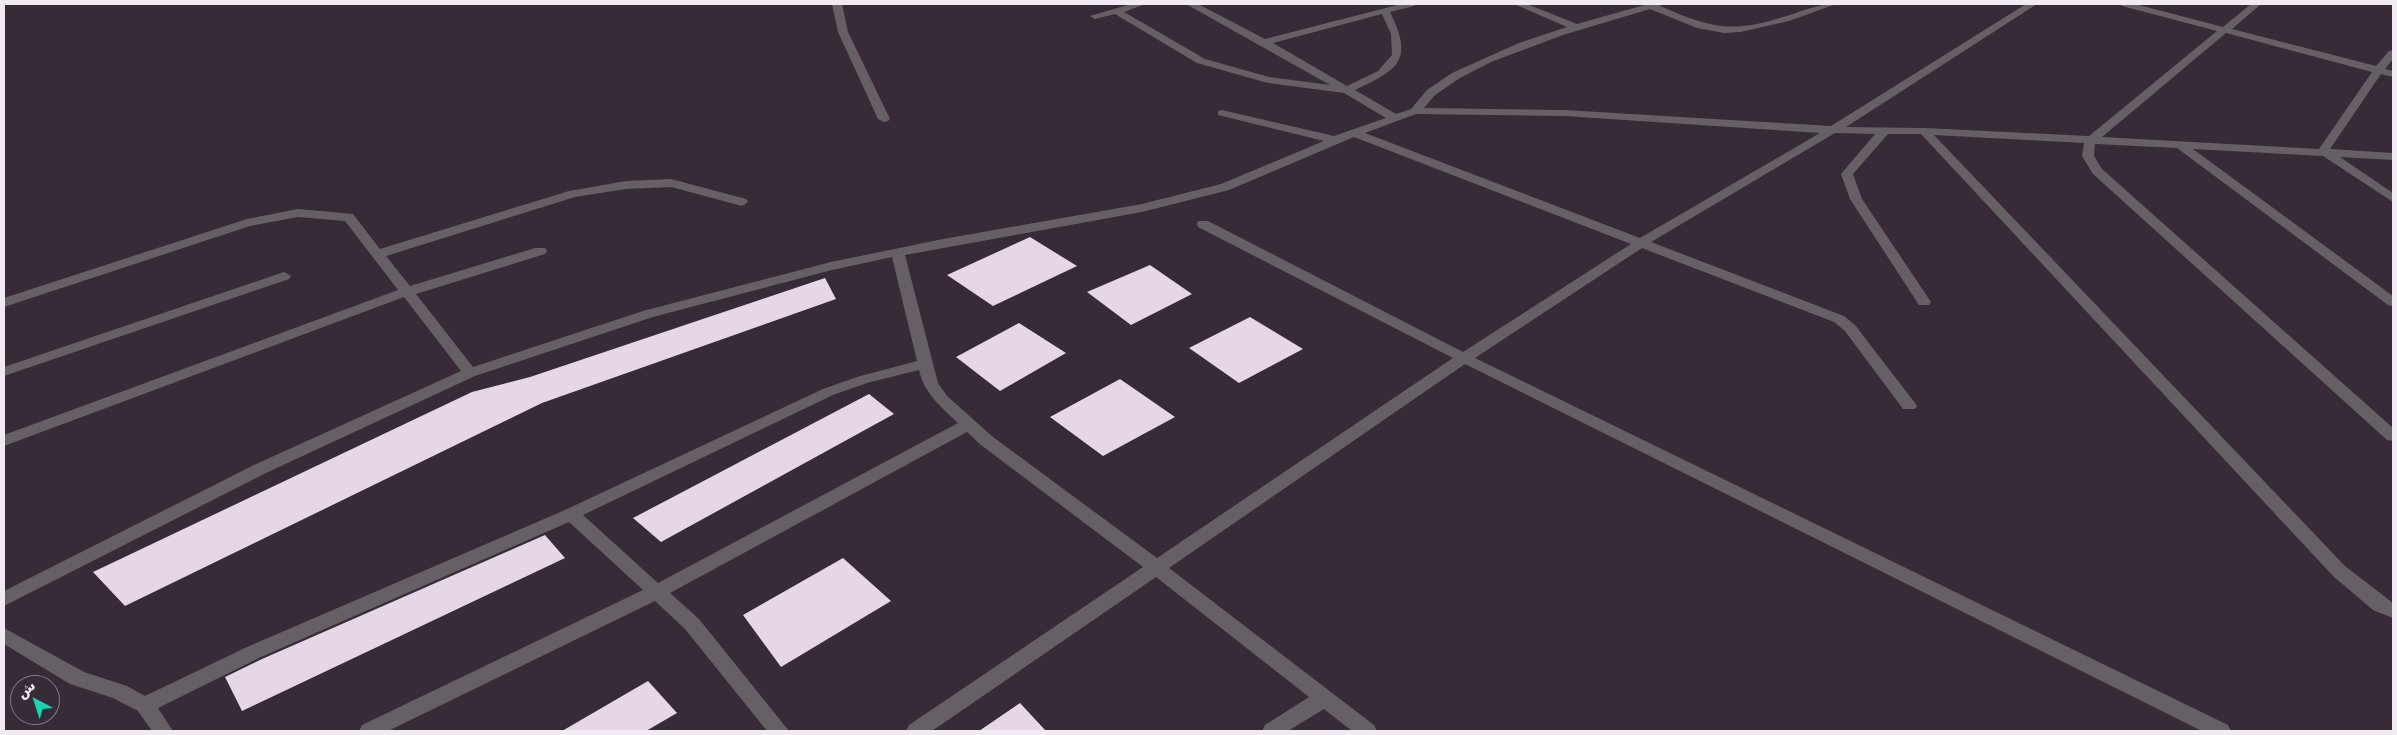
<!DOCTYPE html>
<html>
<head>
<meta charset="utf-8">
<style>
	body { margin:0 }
	#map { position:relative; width:2397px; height:735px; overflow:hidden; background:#362b37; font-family:"DejaVu Sans",Vazirmatn,sans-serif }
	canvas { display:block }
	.frame { position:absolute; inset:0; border:5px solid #f2eaf2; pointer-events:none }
	.north { position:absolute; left:10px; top:675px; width:50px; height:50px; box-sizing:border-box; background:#362b37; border:1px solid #817782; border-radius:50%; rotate:320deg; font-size:14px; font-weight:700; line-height:20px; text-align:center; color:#f2eaf2 }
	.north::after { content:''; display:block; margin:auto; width:18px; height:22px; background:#18d5b2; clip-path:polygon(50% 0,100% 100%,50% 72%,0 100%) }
</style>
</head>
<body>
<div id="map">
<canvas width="2397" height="735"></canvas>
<div class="frame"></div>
<div class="north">ش</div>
</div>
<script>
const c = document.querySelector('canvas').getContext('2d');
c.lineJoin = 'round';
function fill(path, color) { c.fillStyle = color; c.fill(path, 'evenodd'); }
fill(new Path2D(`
	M 1030,237 L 1077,266 L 993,306 L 947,275 Z
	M 1150,265 L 1192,294 L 1131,325 L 1087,292 Z
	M 825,278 L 836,299 L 542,403 L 125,606 L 93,572 L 472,392 L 530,377 Z
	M 1250,317 L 1303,349 L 1239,383 L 1189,348 Z
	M 1019,323 L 1066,353 L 1000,391 L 956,357 Z
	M 1120,379 L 1175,417 L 1103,456 L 1050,417 Z
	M 869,394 L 894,414 L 661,542 L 633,518 Z
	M 545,535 L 565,558 L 242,711 L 225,677 L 262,659 Z
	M 843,558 L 891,601 L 781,667 L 743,615 Z
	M 648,681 L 677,713 L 646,731 L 562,731 Z
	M 1020,703 L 1046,731 L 979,731 Z`), '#e5d7e6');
fill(new Path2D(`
	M 832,4 L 842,4 L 848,32 L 890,119 L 888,121 L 884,122 L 878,119 L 838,32 Z
	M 1131,4 L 1145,4 L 1124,12 L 1205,59 L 1269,77 L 1330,85 L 1186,4 L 1198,4 L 1265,39 L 1401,4 L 1416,4 L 1414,6 L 1390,12 C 1414,61 1399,69 1355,90 L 1396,114 L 1411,109 L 1427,90 L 1452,73 L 1519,43 L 1567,27 L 1514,4 L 1527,4 L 1577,24 L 1648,4 L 1662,4 L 1660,6 C 1709,27 1730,34 1783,17 C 1801,12 1818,3 1836,4 L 1789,21 L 1740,32 L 1724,33 L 1697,28 L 1650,9 L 1563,35 L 1491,62 L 1460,78 L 1435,95 L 1424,108 L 1564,110 L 1831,126 L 2026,4 L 2037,4 L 1846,127 L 1924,128 L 2089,136 L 2217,31 L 2122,6 L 2120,4 L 2135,4 L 2223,27 L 2251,4 L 2261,4 L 2232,29 L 2376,66 L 2389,51 L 2393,50 L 2393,59 L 2385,69 L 2393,71 L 2393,77 L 2381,74 L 2330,149 L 2393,153 L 2393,160 L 2340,157 L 2393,193 L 2393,202 L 2323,156 L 2193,149 L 2393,296 L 2393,306 L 2388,305 L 2177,148 L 2095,144 L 2094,156 L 2102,169 L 2393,428 L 2393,441 L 2387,440 L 2093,174 L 2082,156 L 2084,143 L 1934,135 L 2345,566 L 2393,603 L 2393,618 L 2373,610 L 2333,576 L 1921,134 L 1888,134 L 1853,174 L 1862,199 L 1931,302 L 1929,305 L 1919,305 L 1850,199 L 1841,174 L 1875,134 L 1835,133 L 1651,242 L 1844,316 L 1855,325 L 1915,403 L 1917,406 L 1915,409 L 1903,409 L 1845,331 L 1834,322 L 1642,248 L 1475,358 L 2228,725 L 2231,731 L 2202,731 L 1465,364 L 1169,568 L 1374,725 L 1377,731 L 1352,731 L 1324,709 L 1288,731 L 1262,731 L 1265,725 L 1309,697 L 1156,577 L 932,731 L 906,731 L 909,725 L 1143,567 L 981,445 L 967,432 L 670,593 L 699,619 L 789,731 L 767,731 L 685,629 L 655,601 L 388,731 L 359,731 L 362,725 L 643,590 L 569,522 L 261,657 L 158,708 L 173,731 L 152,731 L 138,711 L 113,698 L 70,684 L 4,644 L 4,628 L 84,672 L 127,686 L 145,696 L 247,647 L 565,510 L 823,389 L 857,377 L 917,361 L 892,257 L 832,270 L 653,317 L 475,376 L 266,473 L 4,606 L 4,591 L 254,465 L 461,371 L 404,297 L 4,446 L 4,435 L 398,290 L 345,221 L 298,217 L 250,226 L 4,307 L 4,298 L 247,219 L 298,209 L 353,214 L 380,249 L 569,191 L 626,181 L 671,179 L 746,199 L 748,202 L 742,206 L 671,187 L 626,189 L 575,197 L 386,256 L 410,286 L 535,248 L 545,248 L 547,251 L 545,254 L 416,294 L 473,367 L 643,311 L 831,262 L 943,239 L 1142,204 L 1221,184 L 1324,141 L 1218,115 L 1218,111 L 1222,110 L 1334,136 L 1386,118 L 1344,93 L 1268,83 L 1197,63 L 1115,14 L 1095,19 L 1090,16 ZM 1382,14 L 1391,34 L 1392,55 L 1378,71 L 1347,86 L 1273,43 ZM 2226,33 L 2372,72 L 2319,149 L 2102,137 ZM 1416,114 L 1564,116 L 1820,133 L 1640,238 L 1365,133 ZM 1354,137 L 1631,244 L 1463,352 L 1208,221 L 1198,221 L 1197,224 L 1198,227 L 1453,358 L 1157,558 L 993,437 L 947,396 L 938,383 L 905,255 L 1142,212 L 1229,190 ZM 919,370 C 924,393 942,408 958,423 L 658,583 L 583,515 L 833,395 L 867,383 Z
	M 284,272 L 291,276 L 289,279 L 4,376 L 4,367 Z`), '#666066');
</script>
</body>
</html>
